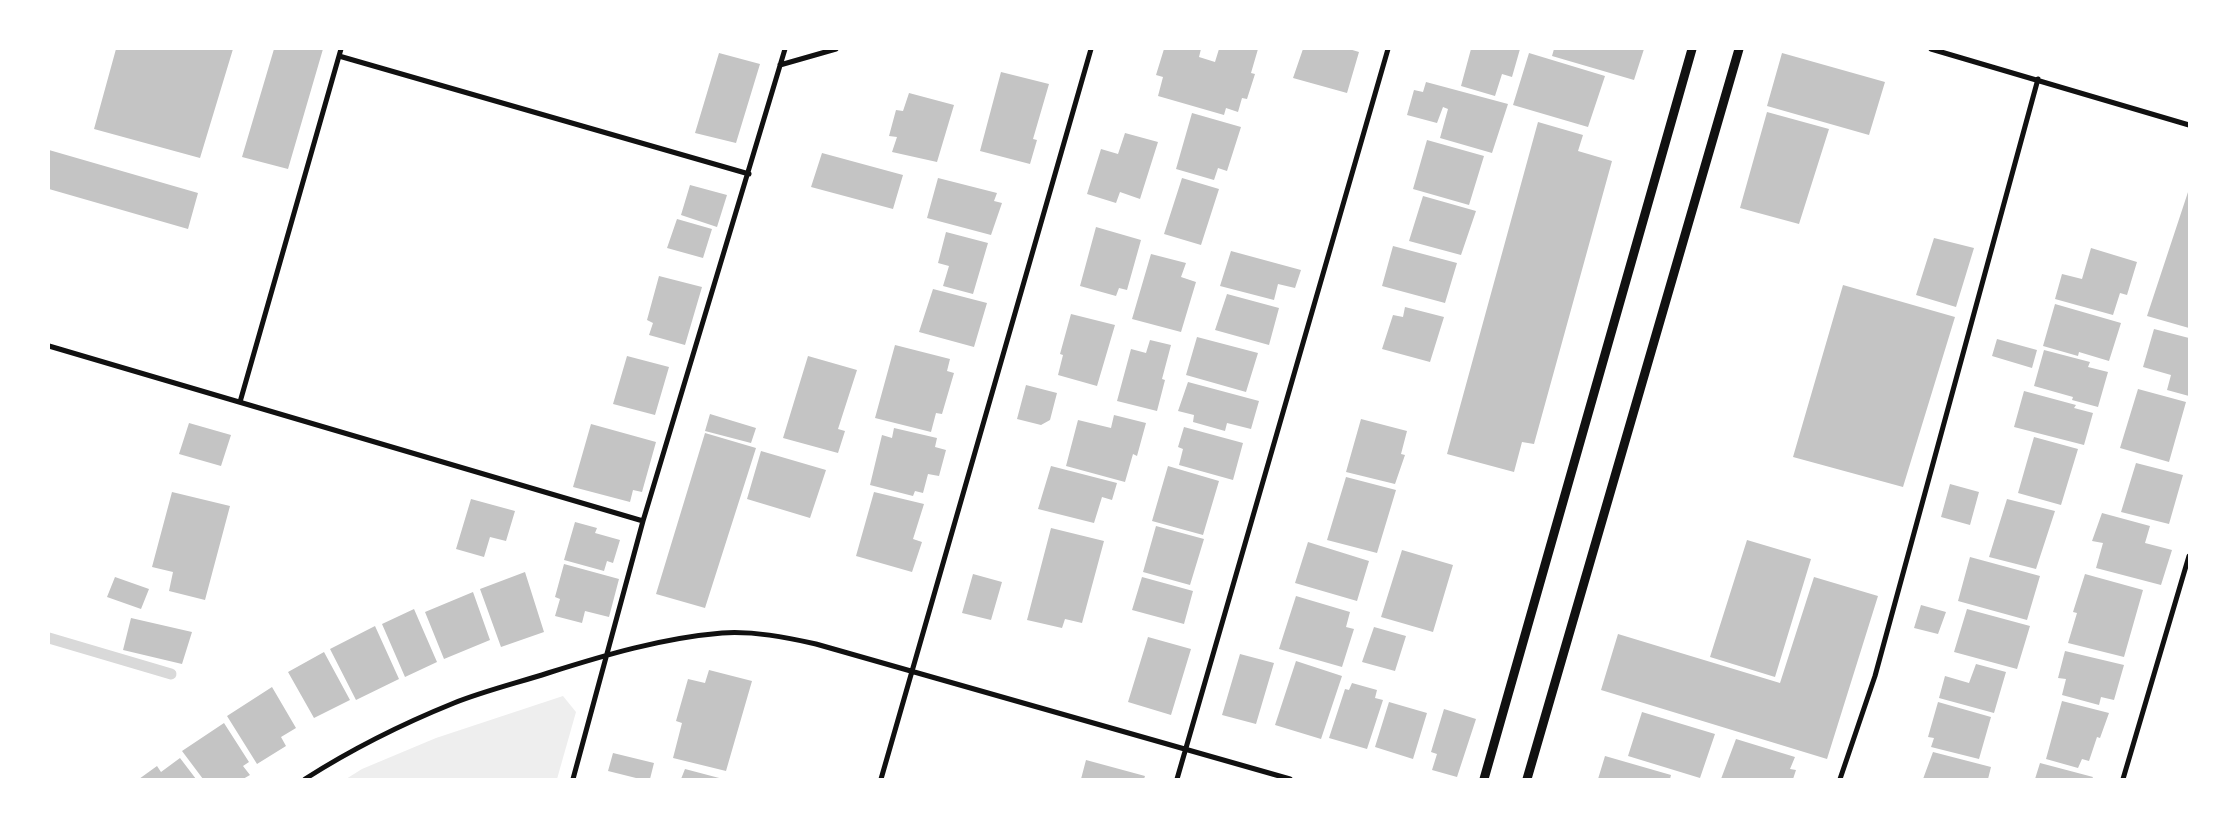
<!DOCTYPE html>
<html>
<head>
<meta charset="utf-8">
<style>
	body { margin:0 }
	#map { position:relative; width:2238px; height:828px; overflow:hidden; background:#fff; font-family:"DejaVu Sans",sans-serif }
	canvas { display:block }
	.frame { position:absolute; inset:0; border:50px solid #fff; pointer-events:none }
</style>
</head>
<body>
<div id="map">
<canvas width="2238" height="828"></canvas>
<div class="frame"></div>
</div>
<script>
const c = document.querySelector('canvas').getContext('2d');
c.lineJoin = 'round';
function fill(path, color) { c.fillStyle = color; c.fill(path, 'evenodd'); }
function trace(path, color, width, dash) { c.strokeStyle = color; c.lineWidth = width; c.lineCap = dash ? 'butt' : 'round'; c.setLineDash(dash || []); c.stroke(path); }
fill(new Path2D(`
	M 563,696 L 576,712 L 557,779 L 346,779 L 362,769 L 436,738 Z`), '#eee');
trace(new Path2D(`
	M 49,638 L 171,674`), '#d9d9d9', 11);
fill(new Path2D(`
	M 116,49 L 233,49 L 200,158 L 94,129 Z
	M 274,49 L 323,49 L 288,169 L 242,157 Z
	M 1164,49 L 1201,49 L 1199,57 L 1215,62 L 1219,49 L 1258,49 L 1251,73 L 1255,74 L 1247,99 L 1242,98 L 1238,112 L 1226,108 L 1224,115 L 1158,96 L 1163,77 L 1156,75 Z
	M 1303,49 L 1349,49 L 1359,52 L 1347,93 L 1293,78 Z
	M 1471,49 L 1520,49 L 1512,77 L 1502,74 L 1495,96 L 1461,86 Z
	M 1554,49 L 1644,49 L 1634,80 L 1552,56 Z
	M 719,53 L 760,64 L 736,143 L 695,133 Z
	M 1529,53 L 1605,76 L 1588,127 L 1513,105 Z
	M 1782,53 L 1885,82 L 1869,135 L 1767,106 Z
	M 1001,72 L 1049,84 L 1033,139 L 1037,140 L 1030,164 L 980,151 Z
	M 1426,82 L 1508,104 L 1492,153 L 1440,138 L 1448,109 L 1443,107 L 1437,123 L 1407,115 L 1414,90 L 1423,92 Z
	M 909,93 L 954,105 L 937,162 L 892,152 L 897,137 L 889,136 L 896,110 L 903,111 Z
	M 1767,112 L 1829,129 L 1799,224 L 1740,208 Z
	M 1192,113 L 1241,127 L 1227,171 L 1218,168 L 1214,180 L 1176,169 Z
	M 1538,122 L 1583,135 L 1578,151 L 1612,161 L 1534,444 L 1522,442 L 1514,472 L 1447,454 Z
	M 1125,133 L 1158,142 L 1140,199 L 1120,192 L 1116,203 L 1087,194 L 1101,149 L 1118,154 Z
	M 1427,140 L 1484,156 L 1469,205 L 1413,189 Z
	M 49,150 L 198,193 L 188,229 L 49,189 Z
	M 822,153 L 903,175 L 893,209 L 811,187 Z
	M 938,178 L 997,193 L 994,201 L 1002,203 L 991,235 L 927,218 Z
	M 1182,178 L 1219,189 L 1201,245 L 1164,234 Z
	M 690,185 L 727,195 L 717,227 L 681,215 Z
	M 2189,189 L 2189,328 L 2147,316 Z
	M 1423,196 L 1476,211 L 1461,255 L 1409,241 Z
	M 677,219 L 712,229 L 703,258 L 667,248 Z
	M 1096,227 L 1141,240 L 1127,290 L 1119,288 L 1116,296 L 1080,286 Z
	M 946,232 L 988,243 L 973,294 L 943,286 L 949,266 L 938,263 Z
	M 1934,238 L 1974,248 L 1956,307 L 1916,295 Z
	M 1393,246 L 1457,263 L 1445,303 L 1382,286 Z
	M 2091,248 L 2137,262 L 2127,295 L 2120,293 L 2113,315 L 2055,299 L 2062,274 L 2082,279 Z
	M 1231,251 L 1301,270 L 1295,288 L 1278,284 L 1274,300 L 1220,286 Z
	M 1151,254 L 1186,263 L 1181,277 L 1196,282 L 1181,332 L 1132,319 Z
	M 659,276 L 702,287 L 685,345 L 649,335 L 653,323 L 647,320 Z
	M 1843,285 L 1955,317 L 1903,487 L 1793,457 Z
	M 933,289 L 987,303 L 974,347 L 919,332 Z
	M 1227,294 L 1279,308 L 1269,345 L 1215,330 Z
	M 2055,304 L 2121,323 L 2109,361 L 2079,352 L 2078,356 L 2043,346 Z
	M 1405,307 L 1444,317 L 1430,362 L 1382,349 L 1393,315 L 1403,317 Z
	M 1071,314 L 1115,325 L 1097,386 L 1058,375 L 1063,355 L 1060,354 Z
	M 2154,329 L 2189,338 L 2189,396 L 2167,390 L 2171,375 L 2143,367 Z
	M 1197,337 L 1258,353 L 1246,392 L 1186,375 Z
	M 1997,339 L 2037,350 L 2032,368 L 1992,356 Z
	M 1150,340 L 1171,345 L 1162,379 L 1165,380 L 1157,411 L 1117,401 L 1131,349 L 1146,353 Z
	M 895,345 L 950,359 L 947,371 L 954,373 L 942,414 L 936,413 L 931,432 L 875,418 Z
	M 2044,350 L 2090,362 L 2088,367 L 2108,372 L 2098,407 L 2072,400 L 2073,397 L 2034,386 Z
	M 627,356 L 669,367 L 655,415 L 613,404 Z
	M 808,356 L 857,370 L 838,429 L 845,431 L 838,453 L 783,438 Z
	M 1188,382 L 1259,401 L 1251,429 L 1227,423 L 1225,431 L 1193,422 L 1194,415 L 1178,411 Z
	M 1026,385 L 1057,393 L 1050,420 L 1041,425 L 1017,419 Z
	M 2138,389 L 2186,402 L 2169,462 L 2120,448 Z
	M 2024,391 L 2076,405 L 2074,408 L 2093,413 L 2084,445 L 2014,427 Z
	M 710,414 L 756,428 L 751,443 L 705,431 Z
	M 1114,415 L 1146,423 L 1137,456 L 1133,454 L 1125,482 L 1066,466 L 1078,420 L 1111,428 Z
	M 1361,419 L 1407,431 L 1401,454 L 1405,455 L 1395,484 L 1346,472 Z
	M 189,423 L 231,435 L 221,466 L 179,454 Z
	M 591,424 L 656,442 L 642,492 L 633,490 L 630,502 L 573,487 Z
	M 1184,427 L 1243,443 L 1233,480 L 1179,465 L 1183,449 L 1178,447 Z
	M 894,428 L 937,438 L 935,447 L 946,450 L 939,476 L 928,474 L 923,493 L 915,491 L 913,496 L 870,485 L 882,435 L 892,438 Z
	M 705,433 L 756,448 L 705,608 L 656,594 Z
	M 2034,437 L 2078,449 L 2061,505 L 2018,493 Z
	M 761,451 L 826,470 L 810,518 L 747,499 Z
	M 2136,463 L 2183,475 L 2169,524 L 2121,512 Z
	M 1051,466 L 1117,483 L 1112,500 L 1102,497 L 1094,523 L 1038,509 Z
	M 1168,466 L 1219,481 L 1203,535 L 1152,521 Z
	M 1346,477 L 1396,490 L 1377,553 L 1327,540 Z
	M 1950,484 L 1979,492 L 1970,525 L 1941,517 Z
	M 172,492 L 230,506 L 205,600 L 169,591 L 173,572 L 152,567 Z
	M 874,492 L 924,504 L 913,539 L 922,542 L 912,572 L 856,556 Z
	M 471,499 L 515,511 L 506,541 L 490,537 L 484,557 L 456,549 Z
	M 2007,499 L 2055,511 L 2036,569 L 1989,557 Z
	M 2102,513 L 2150,526 L 2145,543 L 2172,550 L 2161,585 L 2096,568 L 2103,543 L 2092,541 Z
	M 575,522 L 597,528 L 595,533 L 620,540 L 613,563 L 607,561 L 604,571 L 564,560 Z
	M 1156,526 L 1204,539 L 1190,585 L 1143,572 Z
	M 1051,528 L 1104,541 L 1082,623 L 1065,619 L 1062,628 L 1027,620 Z
	M 1747,540 L 1811,559 L 1775,677 L 1710,657 Z
	M 1308,542 L 1369,561 L 1357,601 L 1295,583 Z
	M 1402,550 L 1453,565 L 1433,632 L 1381,617 Z
	M 1970,557 L 2040,576 L 2027,620 L 1958,601 Z
	M 564,564 L 619,579 L 609,617 L 585,611 L 582,623 L 555,616 L 560,599 L 555,597 Z
	M 525,572 L 544,632 L 501,647 L 480,589 Z
	M 973,574 L 1002,582 L 991,620 L 962,613 Z
	M 2085,574 L 2143,590 L 2124,657 L 2068,643 L 2077,613 L 2073,612 Z
	M 115,577 L 149,589 L 141,609 L 107,597 Z
	M 1142,577 L 1193,591 L 1184,624 L 1132,610 Z
	M 1814,577 L 1878,596 L 1827,759 L 1601,690 L 1618,634 L 1780,683 Z
	M 473,592 L 490,640 L 444,659 L 425,612 Z
	M 1296,596 L 1350,612 L 1346,627 L 1354,629 L 1342,667 L 1279,649 Z
	M 1921,605 L 1946,612 L 1938,634 L 1914,628 Z
	M 414,609 L 437,662 L 405,677 L 382,624 Z
	M 1967,609 L 2030,626 L 2017,669 L 1954,652 Z
	M 131,618 L 192,632 L 182,664 L 123,650 Z
	M 375,626 L 399,679 L 356,700 L 330,649 Z
	M 1374,627 L 1406,636 L 1395,671 L 1362,662 Z
	M 1148,637 L 1191,649 L 1171,715 L 1128,702 Z
	M 2065,651 L 2124,665 L 2114,700 L 2101,697 L 2099,705 L 2062,695 L 2066,679 L 2058,678 Z
	M 324,652 L 350,700 L 314,718 L 288,672 Z
	M 1240,654 L 1274,663 L 1256,724 L 1222,715 Z
	M 1296,661 L 1342,676 L 1321,739 L 1275,725 Z
	M 1976,664 L 2006,672 L 1994,713 L 1939,698 L 1945,676 L 1969,683 Z
	M 709,670 L 752,681 L 726,771 L 673,758 L 682,723 L 676,721 L 688,679 L 705,683 Z
	M 1352,683 L 1377,690 L 1375,698 L 1383,700 L 1367,749 L 1329,738 L 1345,689 L 1349,690 Z
	M 272,687 L 296,728 L 281,737 L 286,746 L 257,764 L 227,716 Z
	M 2062,701 L 2109,713 L 2100,738 L 2097,737 L 2089,761 L 2082,759 L 2078,768 L 2046,759 Z
	M 1389,702 L 1427,713 L 1413,759 L 1375,747 Z
	M 1938,702 L 1991,717 L 1979,759 L 1931,747 L 1934,738 L 1928,737 Z
	M 1444,709 L 1476,719 L 1457,777 L 1432,770 L 1437,754 L 1431,752 Z
	M 1642,712 L 1715,734 L 1700,778 L 1628,756 Z
	M 224,723 L 249,762 L 243,766 L 250,775 L 243,779 L 203,779 L 182,751 Z
	M 1736,739 L 1795,757 L 1790,769 L 1796,770 L 1793,779 L 1721,779 Z
	M 1933,752 L 1991,767 L 1988,779 L 1923,779 Z
	M 613,753 L 654,763 L 650,779 L 640,779 L 608,771 Z
	M 1605,756 L 1671,775 L 1670,779 L 1598,779 Z
	M 180,758 L 196,779 L 139,779 L 157,766 L 161,772 Z
	M 1086,760 L 1145,776 L 1144,779 L 1081,779 Z
	M 2040,763 L 2093,777 L 2092,779 L 2035,779 Z
	M 685,769 L 723,779 L 681,779 Z`), '#c4c4c4');
trace(new Path2D(`
	M 1931,49 L 2189,125
	M 339,56 L 749,174
	M 780,65 L 836,49
	M 49,346 L 643,521
	M 240,402 L 341,49
	M 305,779 C 352,749 402,724 454,703 C 484,691 517,683 548,673 C 605,655 662,638 722,633 C 754,631 785,637 816,644 L 1290,779
	M 573,779 L 643,521 L 785,49
	M 881,779 L 1091,49
	M 1177,779 L 1388,49
	M 1840,779 L 1875,676 L 2038,79
	M 2123,779 L 2189,556`), '#111', 5);
trace(new Path2D(`
	M 1484,779 L 1692,49
	M 1527,779 L 1739,49`), '#111', 9);
</script>
</body>
</html>
